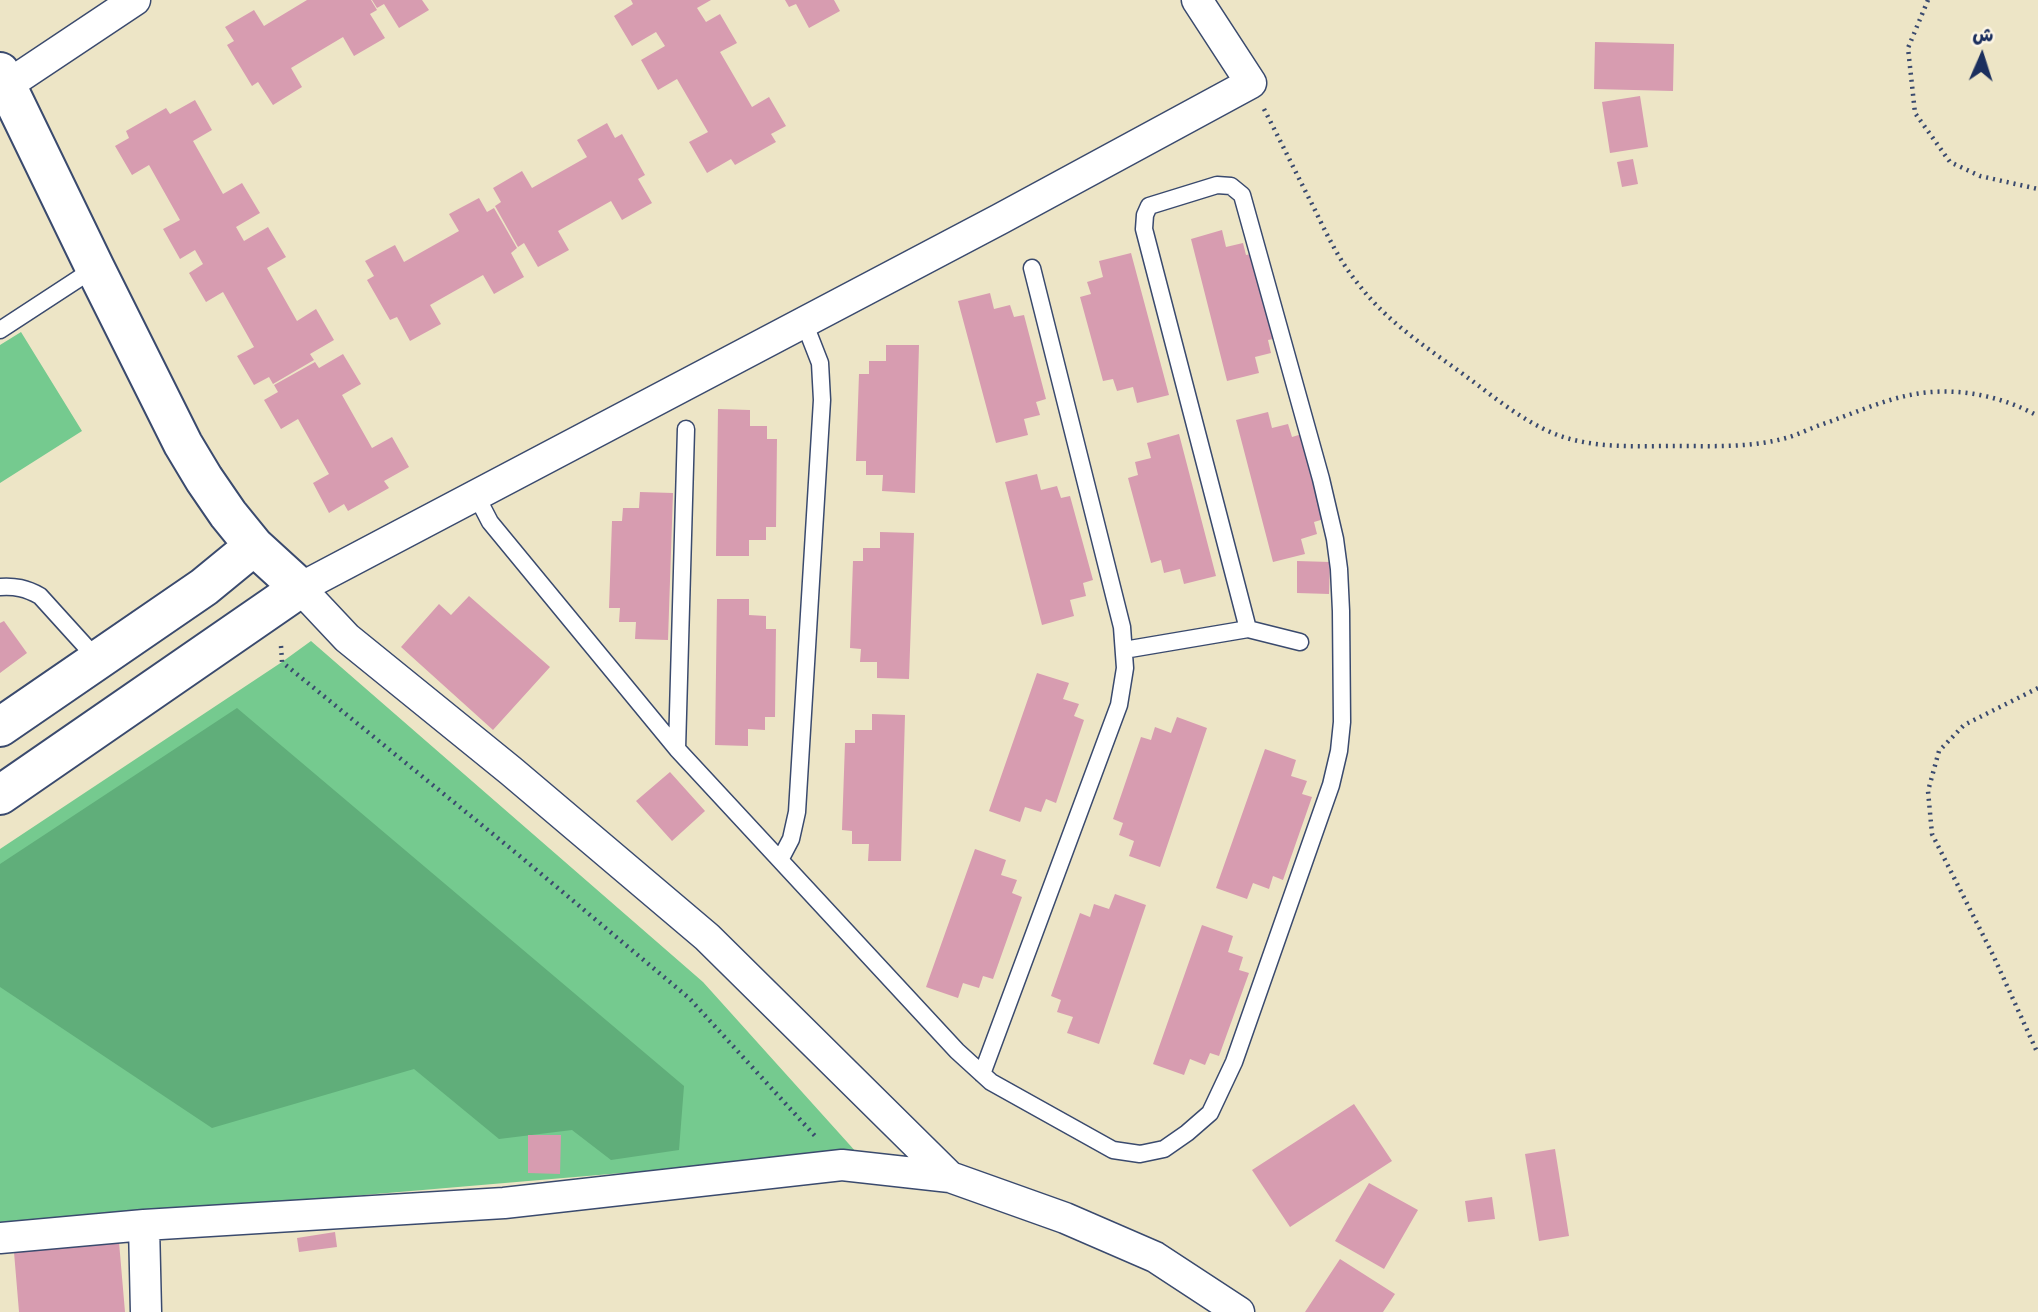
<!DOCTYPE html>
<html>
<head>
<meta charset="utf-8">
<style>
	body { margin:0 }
	#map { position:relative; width:2038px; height:1312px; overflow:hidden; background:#ede5c6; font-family:"Shantell Sans","Playpen Sans Arabic",sans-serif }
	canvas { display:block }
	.north { position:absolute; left:1947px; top:21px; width:70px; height:70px; -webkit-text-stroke:5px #fcf5e5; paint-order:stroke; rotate:3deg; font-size:19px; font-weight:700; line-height:28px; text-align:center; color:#1b2f5e }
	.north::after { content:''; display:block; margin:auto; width:24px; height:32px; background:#1b2f5e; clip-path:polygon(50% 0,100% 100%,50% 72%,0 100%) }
</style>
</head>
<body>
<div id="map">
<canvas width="2038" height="1312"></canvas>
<div class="north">ش</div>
</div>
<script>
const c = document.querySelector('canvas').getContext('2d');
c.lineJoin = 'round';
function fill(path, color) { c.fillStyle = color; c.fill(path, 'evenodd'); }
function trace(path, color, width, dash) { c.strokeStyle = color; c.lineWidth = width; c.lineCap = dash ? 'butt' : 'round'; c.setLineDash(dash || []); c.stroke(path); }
fill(new Path2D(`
	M 21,332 L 82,431 L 0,483 L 0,345 Z
	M 311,641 L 703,982 L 857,1153 L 0,1226 L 0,849 L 282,662 Z`), '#75ca8f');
fill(new Path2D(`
	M 237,708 L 684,1086 L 679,1150 L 611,1160 L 572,1130 L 499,1139 L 414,1069 L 212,1128 L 0,987 L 0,864 Z`), '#60ae7a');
fill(new Path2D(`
	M 307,0 L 371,0 L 377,10 L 370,14 L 385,38 L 354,56 L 343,37 L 291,68 L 302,87 L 273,105 L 258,82 L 252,86 L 227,45 L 234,41 L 225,27 L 254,10 L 264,26 Z
	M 372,0 L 422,0 L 429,10 L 399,28 L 384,4 L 377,8 Z
	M 631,0 L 711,0 L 697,8 L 706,22 L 720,14 L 737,43 L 720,52 L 752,107 L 769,97 L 786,126 L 771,134 L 776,142 L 735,165 L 731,159 L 707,173 L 689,142 L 708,132 L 677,79 L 658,90 L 641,60 L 665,46 L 656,32 L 632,46 L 614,16 L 633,4 Z
	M 785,0 L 834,0 L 840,11 L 809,28 L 796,4 L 789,7 Z
	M 1595,42 L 1674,44 L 1673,91 L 1594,89 Z
	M 1640,96 L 1648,147 L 1610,153 L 1602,102 Z
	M 195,100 L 212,130 L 193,141 L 223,194 L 242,183 L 260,213 L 236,227 L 244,241 L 268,227 L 286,257 L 267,268 L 297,321 L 316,309 L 334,340 L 310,354 L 314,360 L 273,384 L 269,377 L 254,385 L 237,356 L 254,347 L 223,292 L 206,302 L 189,273 L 203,264 L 195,250 L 180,259 L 163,229 L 180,220 L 149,165 L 132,175 L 115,146 L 129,138 L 126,131 L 166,108 L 170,114 Z
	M 607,123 L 615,138 L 622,134 L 645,175 L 638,179 L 652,203 L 622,220 L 611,201 L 558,231 L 569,250 L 538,267 L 524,243 L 518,247 L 495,206 L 501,202 L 493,188 L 522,171 L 532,188 L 587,157 L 577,140 Z
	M 1633,159 L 1638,184 L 1622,187 L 1617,162 Z
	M 479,198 L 487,212 L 494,208 L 517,248 L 511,253 L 524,277 L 494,294 L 483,275 L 430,305 L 441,324 L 410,341 L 397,317 L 390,320 L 367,280 L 374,276 L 365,261 L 395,245 L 404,262 L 459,231 L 449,214 Z
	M 1222,230 L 1226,247 L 1243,243 L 1246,255 L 1256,253 L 1278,338 L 1268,340 L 1271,353 L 1255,357 L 1259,373 L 1227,381 L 1191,239 Z
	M 1131,253 L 1169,395 L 1137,403 L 1133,387 L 1117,391 L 1113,379 L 1103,381 L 1080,297 L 1091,294 L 1087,282 L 1103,277 L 1099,261 Z
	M 990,293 L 994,309 L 1010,305 L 1014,317 L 1024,315 L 1046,399 L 1036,402 L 1040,415 L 1024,419 L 1028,435 L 996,443 L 958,301 Z
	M 886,345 L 919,345 L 915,493 L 882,491 L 883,475 L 866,475 L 866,461 L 856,461 L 859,374 L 869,374 L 869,361 L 886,361 Z
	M 343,354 L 361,384 L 342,395 L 372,448 L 392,437 L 409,467 L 384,481 L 389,488 L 348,511 L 344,504 L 329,513 L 313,483 L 329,474 L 298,419 L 281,429 L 264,400 L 278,392 L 274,385 L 315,362 L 319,368 Z
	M 718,409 L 750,410 L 750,426 L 767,426 L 767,439 L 777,439 L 776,527 L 766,527 L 766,540 L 749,540 L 749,556 L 716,556 Z
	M 1268,412 L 1272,428 L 1288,424 L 1292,437 L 1302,434 L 1324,519 L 1314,522 L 1317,534 L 1301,539 L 1305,554 L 1273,562 L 1236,420 Z
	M 1179,434 L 1216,576 L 1184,584 L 1180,569 L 1164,573 L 1161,560 L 1151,563 L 1128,478 L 1138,475 L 1135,462 L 1151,458 L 1147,443 Z
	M 1037,474 L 1041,490 L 1057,486 L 1061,498 L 1070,496 L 1093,580 L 1083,583 L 1086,596 L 1070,600 L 1074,616 L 1042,625 L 1005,482 Z
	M 640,492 L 673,493 L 668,640 L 635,639 L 636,622 L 619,622 L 620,608 L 609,608 L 612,521 L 622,521 L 623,508 L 639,508 Z
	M 880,532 L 914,533 L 909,679 L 877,678 L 877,662 L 860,662 L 861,649 L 850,648 L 853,561 L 863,561 L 863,548 L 880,548 Z
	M 1297,561 L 1330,562 L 1329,594 L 1297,593 Z
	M 469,596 L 550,667 L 493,730 L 401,647 L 439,604 L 451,615 Z
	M 717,599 L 749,599 L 749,615 L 766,616 L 766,629 L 776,629 L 775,717 L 765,717 L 765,730 L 748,729 L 748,746 L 715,745 Z
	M 4,621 L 27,653 L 0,673 L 0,623 Z
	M 1037,673 L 1069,683 L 1063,699 L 1079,704 L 1074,716 L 1084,720 L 1056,803 L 1046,799 L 1041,812 L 1025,807 L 1020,822 L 989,811 Z
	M 872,714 L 905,715 L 901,861 L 868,861 L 869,844 L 852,844 L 852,831 L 842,830 L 845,743 L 855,743 L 855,730 L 872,730 Z
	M 1177,717 L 1207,728 L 1160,867 L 1129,856 L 1134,841 L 1119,835 L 1123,823 L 1113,819 L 1141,737 L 1151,740 L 1155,727 L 1171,733 Z
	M 1265,749 L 1296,760 L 1291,776 L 1307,781 L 1302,794 L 1312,797 L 1283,880 L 1273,876 L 1269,889 L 1253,883 L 1247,899 L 1216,888 Z
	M 670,772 L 705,811 L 672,841 L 636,801 Z
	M 975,849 L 1006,860 L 1001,875 L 1017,880 L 1012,893 L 1022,897 L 993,979 L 983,976 L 979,988 L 963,983 L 958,998 L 926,987 Z
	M 1115,894 L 1146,905 L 1099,1044 L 1067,1033 L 1073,1017 L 1057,1012 L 1061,1000 L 1051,996 L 1080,913 L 1090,917 L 1094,904 L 1109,909 Z
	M 1202,925 L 1233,936 L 1228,952 L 1243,957 L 1239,970 L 1249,973 L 1219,1056 L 1210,1053 L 1205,1065 L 1190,1059 L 1184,1075 L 1153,1064 Z
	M 1354,1104 L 1392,1161 L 1290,1227 L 1252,1170 Z
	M 528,1135 L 561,1135 L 560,1174 L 528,1173 Z
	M 1555,1149 L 1569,1236 L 1539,1241 L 1525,1154 Z
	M 1369,1183 L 1418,1210 L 1384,1269 L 1335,1241 Z
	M 1492,1197 L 1495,1219 L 1468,1222 L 1465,1201 Z
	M 335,1232 L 337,1247 L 299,1252 L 297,1238 Z
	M 119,1242 L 125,1312 L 19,1312 L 14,1252 Z
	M 1340,1259 L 1395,1294 L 1383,1312 L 1305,1312 Z`), '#d79cb0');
const service = new Path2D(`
	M 0,330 L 95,268
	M 476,495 L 490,522 L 677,749 L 957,1051 L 991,1082 L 1113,1150 L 1140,1154 L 1164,1149 L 1187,1133 L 1210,1113 L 1234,1062 L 1331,785 L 1339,751 L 1342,722 L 1341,611 L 1339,569 L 1335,539 L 1321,479 L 1242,195 L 1231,186 L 1217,185 L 1149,206 L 1145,215 L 1144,229 L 1248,629
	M 0,587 C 15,586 26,588 40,596 L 98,660
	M 1124,650 L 1248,629 L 1300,642
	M 677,749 L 686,429
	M 780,860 L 791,839 L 797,812 L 822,400 L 820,363 L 804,322
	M 982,1074 L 1119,705 L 1125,668 L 1122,627 L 1032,268`);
const minor = new Path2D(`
	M 1197,0 L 1251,83 L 1000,219 L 300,588 L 347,638 L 511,771 L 707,937 L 950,1177 L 1065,1218 L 1155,1257 L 1239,1312
	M 0,90 L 135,0
	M 144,1225 L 146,1312
	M 0,1238 L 144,1225 L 504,1203 L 842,1165 L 950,1177`);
const tertiary = new Path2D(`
	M 0,72 L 95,268 L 183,444 L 204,479 L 228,514 L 254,546 L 300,588 L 0,795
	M 0,727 L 204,587 L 254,546`);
trace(service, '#3a4a6e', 19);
trace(minor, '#3a4a6e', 33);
trace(tertiary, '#3a4a6e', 42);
trace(new Path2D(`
	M 1928,0 L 1908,48 L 1915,113 L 1950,162 L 1980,176 L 2038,189
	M 1264,109 C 1281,142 1297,175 1314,208 C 1327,235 1340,262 1359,285 C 1388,323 1429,349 1467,377 C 1495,398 1523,421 1555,434 C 1593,449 1636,446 1675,446 C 1712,446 1750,448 1786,438 C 1797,435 1809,429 1820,425 C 1850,415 1880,401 1910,395 C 1953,386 2000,395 2038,416
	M 281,646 L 282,662 L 521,857 L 689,998 L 816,1137
	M 2038,688 L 1964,725 L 1939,751 L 1928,791 L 1932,834 L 1993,955 L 2038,1054`), '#3a4a6e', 4.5, [2, 5]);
trace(service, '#fff', 16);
trace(minor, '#fff', 30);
trace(tertiary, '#fff', 38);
</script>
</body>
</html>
